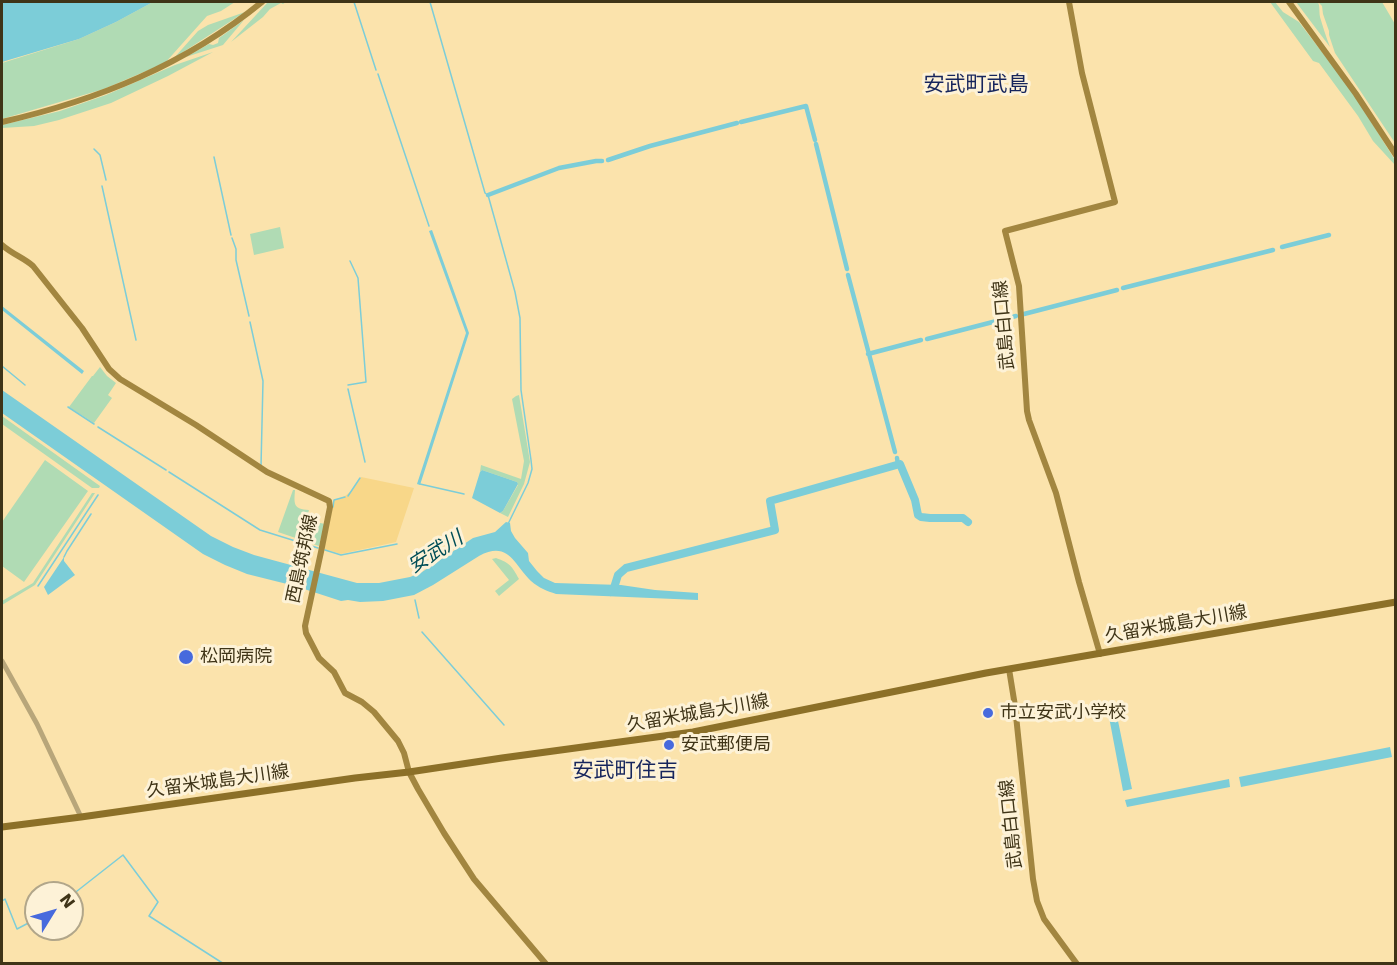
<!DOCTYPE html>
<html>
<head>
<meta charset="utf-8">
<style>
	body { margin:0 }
	#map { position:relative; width:1397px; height:965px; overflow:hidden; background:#fbe3ac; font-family:"DejaVu Sans",sans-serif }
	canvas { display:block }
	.frame { position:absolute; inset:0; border:3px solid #3f3417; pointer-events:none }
	.north { position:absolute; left:24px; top:881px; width:60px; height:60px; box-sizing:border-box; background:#fdf2d7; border:2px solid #b1a68a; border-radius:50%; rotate:53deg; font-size:16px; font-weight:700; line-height:24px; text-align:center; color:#3f3417 }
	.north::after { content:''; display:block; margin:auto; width:21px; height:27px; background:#476add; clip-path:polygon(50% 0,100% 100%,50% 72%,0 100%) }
</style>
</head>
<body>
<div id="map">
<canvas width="1397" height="965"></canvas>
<div class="frame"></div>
<div class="north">N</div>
</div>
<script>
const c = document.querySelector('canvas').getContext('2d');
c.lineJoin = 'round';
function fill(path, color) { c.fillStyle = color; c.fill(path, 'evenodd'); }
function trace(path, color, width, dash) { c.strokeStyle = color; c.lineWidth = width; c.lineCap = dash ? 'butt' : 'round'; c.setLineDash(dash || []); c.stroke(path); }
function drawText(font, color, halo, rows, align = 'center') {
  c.font = font + ' "DejaVu Sans","Noto Sans JP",sans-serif'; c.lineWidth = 6; c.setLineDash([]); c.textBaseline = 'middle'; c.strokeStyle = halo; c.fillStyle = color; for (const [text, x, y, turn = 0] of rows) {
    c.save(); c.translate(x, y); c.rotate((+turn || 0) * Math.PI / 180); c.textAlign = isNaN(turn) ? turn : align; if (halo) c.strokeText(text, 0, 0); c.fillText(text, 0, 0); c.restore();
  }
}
fill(new Path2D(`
	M 361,477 L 414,488 L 396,542 L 341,554 L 324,549 L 334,500 L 345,496 L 351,491 Z`), '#f8d789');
fill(new Path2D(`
	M 153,2 L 235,2 L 221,11 L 207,16 L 165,63 L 104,89 L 2,119 L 2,63 L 79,39 L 116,22 Z
	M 268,2 L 286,2 L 283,4 L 281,3 L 270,9 L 263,17 L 231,42 Z
	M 1270,2 L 1275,2 L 1283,12 L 1299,22 L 1351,90 L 1395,160 L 1395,165 L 1373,141 L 1358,116 L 1319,63 L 1313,61 Z
	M 1296,2 L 1318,2 C 1320,7 1319,11 1320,17 C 1323,27 1326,37 1330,47 Z
	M 1318,2 L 1382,2 L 1395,24 L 1395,143 L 1335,53 L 1329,35 L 1329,31 L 1323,14 L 1322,6 Z
	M 245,12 L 174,58 L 198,31 L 208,25 Z
	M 244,20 L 223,45 L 186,57 L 209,44 L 213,45 L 218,43 L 219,38 Z
	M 213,52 L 168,76 L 111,103 L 59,120 L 34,126 L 2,128 L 2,125 L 60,111 L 106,95 L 175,65 Z
	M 280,227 L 284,248 L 254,255 L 250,234 Z
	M 100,367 L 107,376 L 116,383 L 108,395 L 112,398 L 94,423 L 69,407 L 92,376 L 93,376 Z
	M 519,395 L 530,462 L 524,484 L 508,517 L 500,513 L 503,511 L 518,485 L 517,482 L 482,470 L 480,472 L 481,465 L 521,479 L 524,461 L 512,399 L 516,396 Z
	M 2,416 L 100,486 L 99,488 L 92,488 L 2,424 Z
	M 45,460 L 88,491 L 24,582 L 2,566 L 2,522 Z
	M 293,490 L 295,490 C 294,504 293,509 309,510 L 306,520 L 325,524 L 319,546 L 278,532 Z
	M 92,493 L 95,493 L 35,585 L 2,605 L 2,601 L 33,583 Z
	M 496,558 C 510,563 512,566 519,579 L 499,596 L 495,591 L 509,580 L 492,559 Z`), '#b0dbb4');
fill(new Path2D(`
	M 2,2 L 153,2 L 116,22 L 79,39 L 2,62 Z
	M 432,230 L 469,333 L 420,485 L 417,484 L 466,333 L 429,231 Z
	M 2,306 L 84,371 L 82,374 L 2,310 Z
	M 2,390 L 211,536 L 233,547 L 254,555 L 357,583 L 379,583 L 410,577 L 422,572 L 473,538 L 495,532 L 506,522 L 510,523 L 511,531 L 515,538 L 528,553 L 529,561 L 537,571 L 544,578 L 555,583 L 621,585 L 655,590 L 698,593 L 698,600 L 556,594 C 547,591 539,588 531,581 C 514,565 509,540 479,556 L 433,585 L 414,595 L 383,601 L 360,602 L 348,600 L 341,601 L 295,586 L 247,574 L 225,565 L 203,554 L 2,413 Z
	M 482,470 L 517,482 L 518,484 L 503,511 L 500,513 L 472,498 L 480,472 Z
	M 64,557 L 64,561 L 75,575 L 48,595 L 44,587 Z
	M 1117,716 L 1132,789 L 1123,791 L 1109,717 Z
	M 1390,747 L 1392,757 L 1241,787 L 1239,777 Z
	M 1229,779 L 1230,787 L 1127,807 L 1125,800 Z`), '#7ccdd8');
trace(new Path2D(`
	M 354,2 L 376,70
	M 430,2 L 485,193 L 488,195 L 515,292 L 520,318 L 521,390 L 531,460 L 532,469 L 528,483 L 508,524
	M 378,74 L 429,226
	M 94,149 L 100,155 L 106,180
	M 214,157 L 231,235
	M 102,186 L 136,340
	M 232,238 L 236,249 L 236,260 L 249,316
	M 250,322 L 263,381 L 261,466
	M 2,366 L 25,385
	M 348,385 L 366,382 L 358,278 L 350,261
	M 348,389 L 365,462
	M 68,407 L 94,424
	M 98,427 L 166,470
	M 169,472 L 260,530 L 318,548
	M 420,484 L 464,494
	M 348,496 L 360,478
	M 333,507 L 334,500 L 345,497
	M 325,550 L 341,555 L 397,544
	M 64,557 L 67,551 L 91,514
	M 38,586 L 98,495
	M 415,600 L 419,618
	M 422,632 L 504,725
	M 72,895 L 123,855 L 158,902 L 149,916 L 224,964
	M 2,901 L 5,899 L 17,929 L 36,919`), '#7ccdd8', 1.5);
trace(new Path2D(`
	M 741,122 L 806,106 L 815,140
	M 816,144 L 847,269
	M 608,160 L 650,146 L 737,123
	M 488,195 L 559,168 L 596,161 L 602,161
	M 1282,247 L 1329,235
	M 848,275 L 895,452
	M 1123,288 L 1273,250
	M 1024,314 L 1117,290
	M 927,339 L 1016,316
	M 868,354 L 921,340
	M 897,458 L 898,465`), '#7ccdd8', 4.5);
trace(new Path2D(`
	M 611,592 L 613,591 L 618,575 L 626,568 L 775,530 L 770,501 L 900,464 L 915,500 L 918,515 L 921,517 L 930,518 L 963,518 L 968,522`), '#7ccdd8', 8);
trace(new Path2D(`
	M 2,661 L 37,724 L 81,817`), '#b8a67a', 5);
trace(new Path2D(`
	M 1069,2 L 1082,73 L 1115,202 L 1005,231 L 1019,286 L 1027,411 L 1029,420 L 1056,493 L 1079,582 L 1100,654
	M 1289,2 L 1356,94 L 1396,155
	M 2,122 C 98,100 185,65 262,2
	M 2,245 C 12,254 24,258 33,266 L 82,328 L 109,369 L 120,379 L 196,425 L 267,472 L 329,501 L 330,507 L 321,552 L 305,626 L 306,633 L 319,658 L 334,672 L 345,693 L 362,702 L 374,712 L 398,741 L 404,753 L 409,772 L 418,789 L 444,833 L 474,879 L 546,964
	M 1009,669 L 1015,706 L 1033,879 L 1037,901 L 1044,919 L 1077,964`), '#a28640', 6);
trace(new Path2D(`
	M 2,827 L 81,817 L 355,778 L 409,772 L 502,758 L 693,732 L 986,673 L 1396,602`), '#8c7028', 7);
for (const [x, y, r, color] of [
	[186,657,8,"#476add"],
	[988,713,6,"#476add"],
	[669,745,6,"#476add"]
]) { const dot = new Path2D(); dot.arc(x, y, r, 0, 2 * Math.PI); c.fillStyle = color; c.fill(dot); trace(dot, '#fdf2d7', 2); }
drawText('18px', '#3f3417', '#fdf2d7', [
	["武島白口線",1005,325,-95],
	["西島筑邦線",303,559,-78],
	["久留米城島大川線",1176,625,-10],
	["久留米城島大川線",698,714,-10],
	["久留米城島大川線",218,782,-8],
	["武島白口線",1012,824,-96]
]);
drawText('18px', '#3f3417', '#fdf2d7', [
	["松岡病院",200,657],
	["市立安武小学校",1000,713],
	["安武郵便局",681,745]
], 'left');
drawText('italic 20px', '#014e57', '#fdf2d7', [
	["安武川",436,553,-32]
]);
drawText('21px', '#16255c', '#fdf2d7', [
	["安武町武島",976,86],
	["安武町住吉",625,772]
]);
</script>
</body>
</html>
